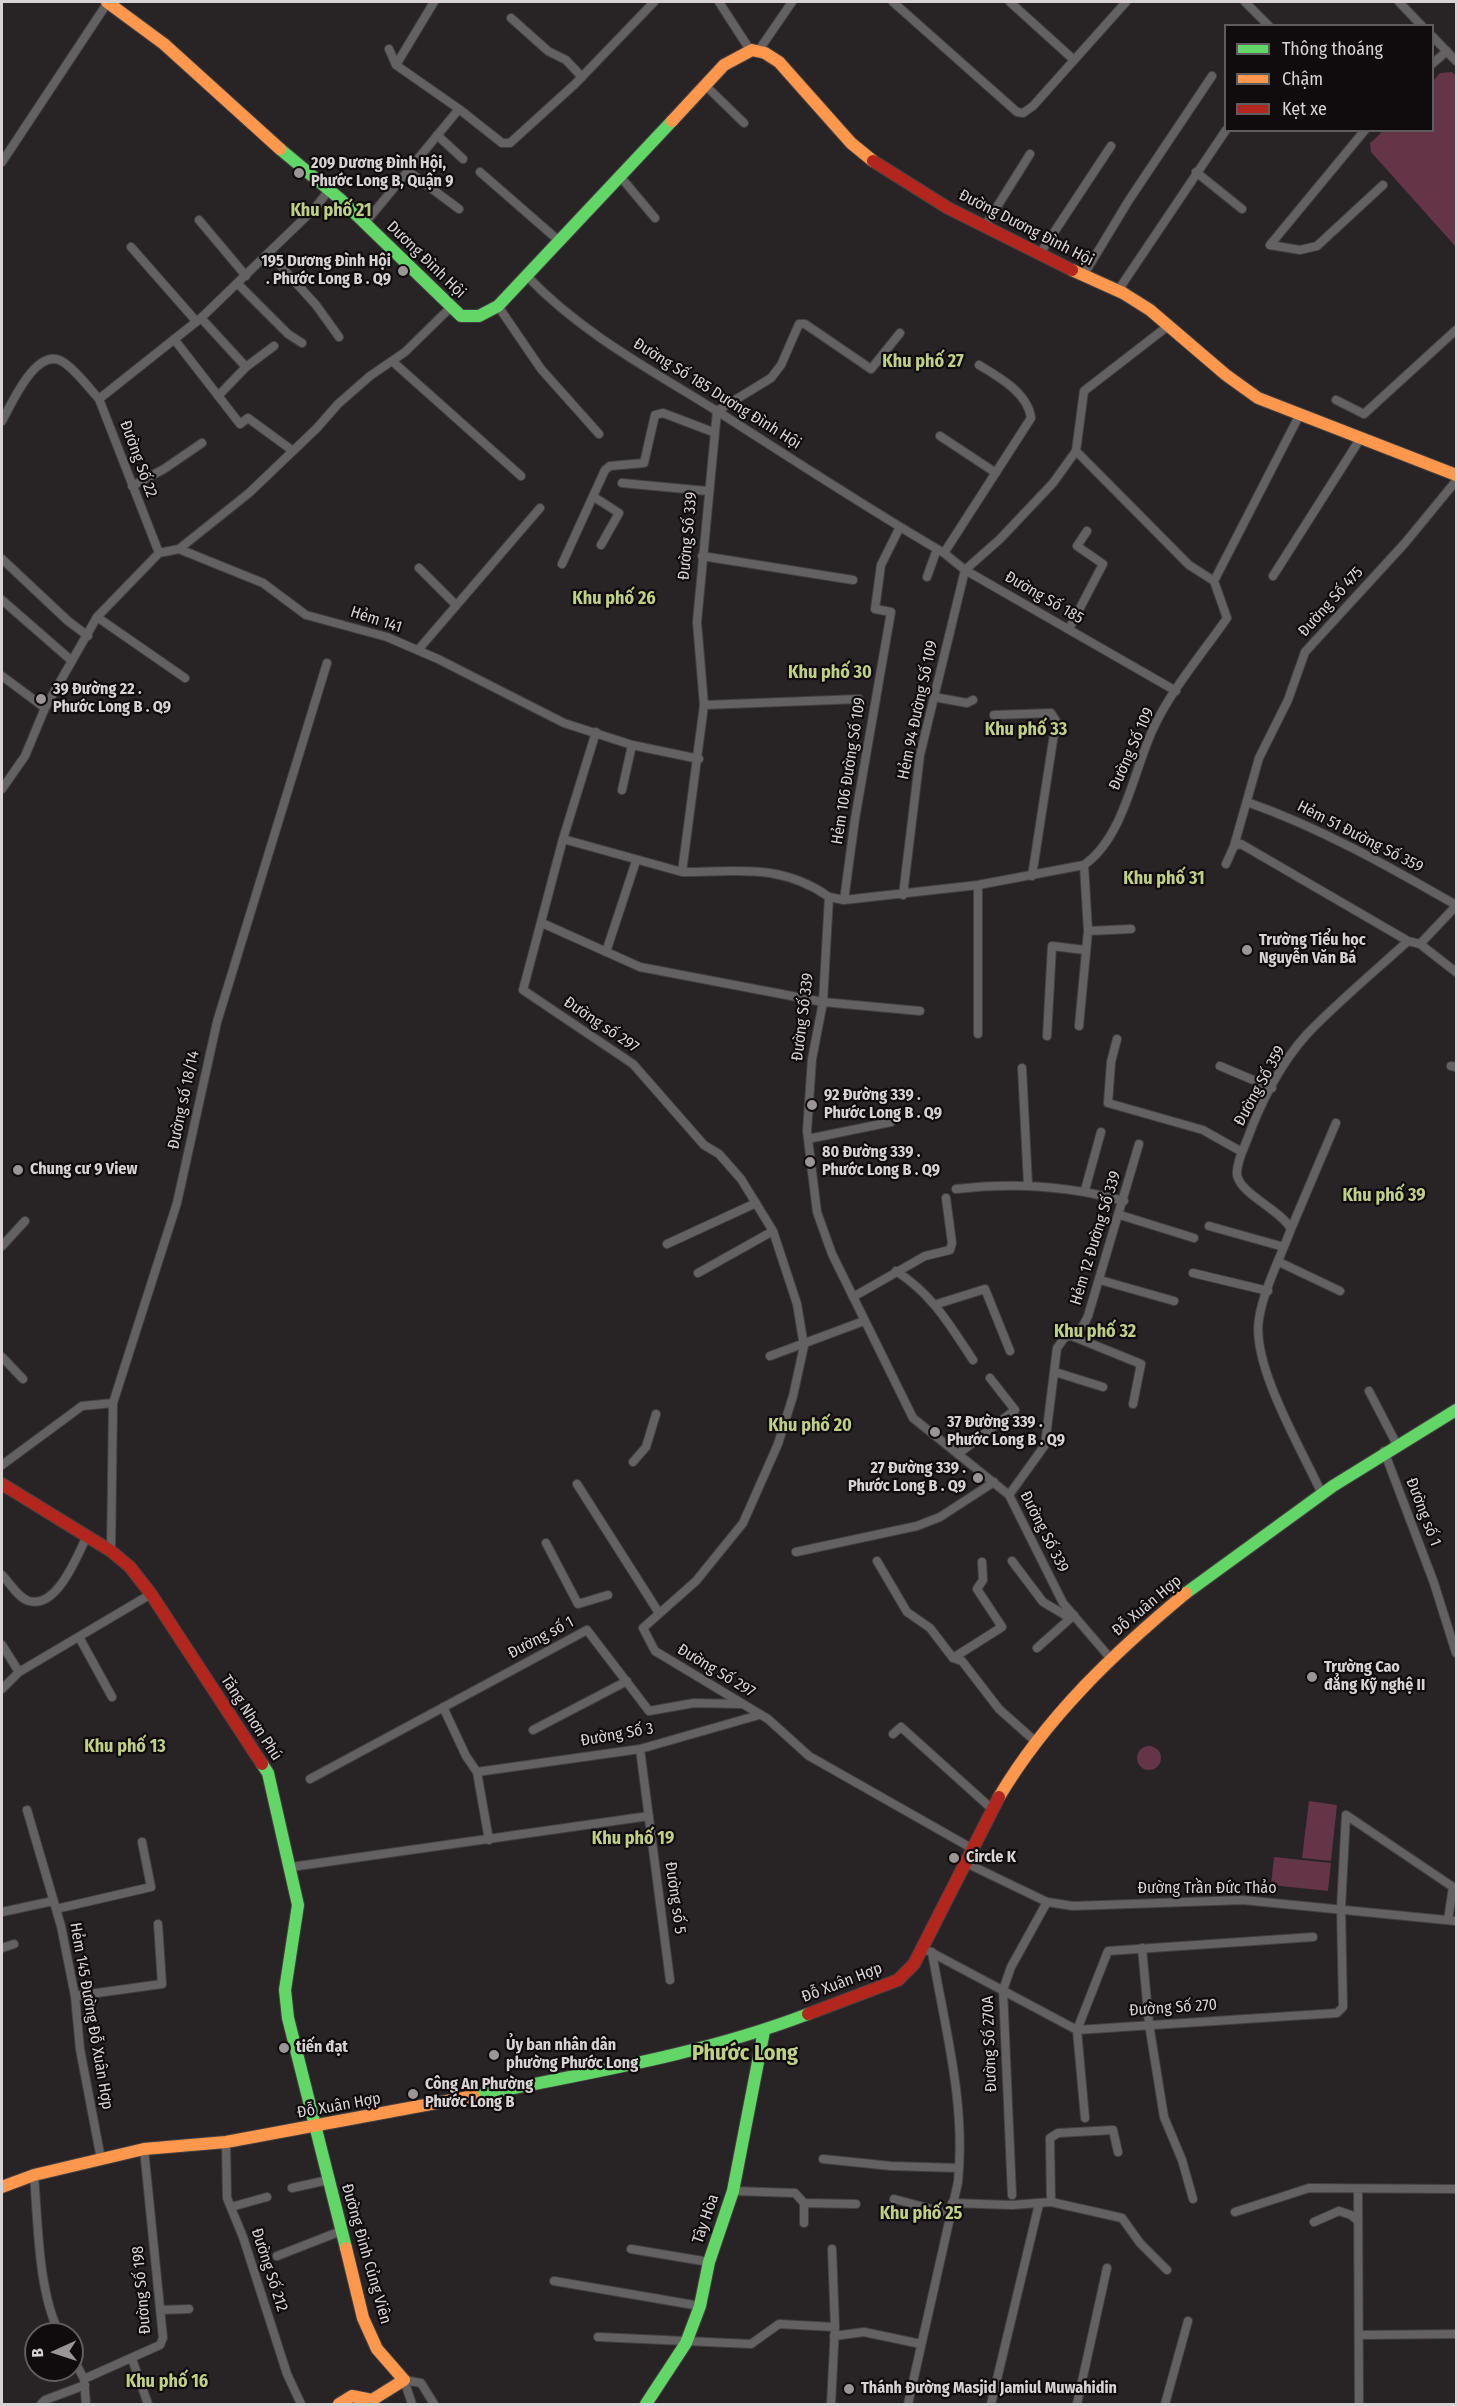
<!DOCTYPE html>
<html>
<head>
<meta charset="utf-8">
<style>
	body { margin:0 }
	#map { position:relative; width:1458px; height:2406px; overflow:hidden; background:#282325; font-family:"Fira Sans Condensed",sans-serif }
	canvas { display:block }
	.frame { position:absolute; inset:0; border:3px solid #d9d2d4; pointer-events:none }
	.legend { position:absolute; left:1224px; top:24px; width:210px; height:108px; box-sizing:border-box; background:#100c0d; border:2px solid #605b5d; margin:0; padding:8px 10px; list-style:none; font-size:18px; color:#d9d2d4 }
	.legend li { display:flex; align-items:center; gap:12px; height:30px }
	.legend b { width:30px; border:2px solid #605b5d }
	.north { position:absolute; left:24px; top:2322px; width:60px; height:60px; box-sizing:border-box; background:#100c0d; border:2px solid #605b5d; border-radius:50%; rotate:267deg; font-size:16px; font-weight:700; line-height:24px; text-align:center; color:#d9d2d4 }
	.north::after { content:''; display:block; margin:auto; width:21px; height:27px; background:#9b9597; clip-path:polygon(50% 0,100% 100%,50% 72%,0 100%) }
</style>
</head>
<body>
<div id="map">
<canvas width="1458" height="2406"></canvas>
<div class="frame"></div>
<ul class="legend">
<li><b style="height:8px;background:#63d668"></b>Thông thoáng</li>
<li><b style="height:8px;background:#ff974d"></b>Chậm</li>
<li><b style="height:8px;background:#b3261e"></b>Kẹt xe</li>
</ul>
<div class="north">B</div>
</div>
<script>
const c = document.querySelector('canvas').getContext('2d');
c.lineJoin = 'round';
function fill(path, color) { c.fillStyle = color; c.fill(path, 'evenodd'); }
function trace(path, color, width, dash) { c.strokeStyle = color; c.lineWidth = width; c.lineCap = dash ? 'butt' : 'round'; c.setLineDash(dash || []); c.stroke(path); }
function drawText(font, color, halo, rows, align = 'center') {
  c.font = font + ' "Fira Sans Condensed",sans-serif'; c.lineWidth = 4.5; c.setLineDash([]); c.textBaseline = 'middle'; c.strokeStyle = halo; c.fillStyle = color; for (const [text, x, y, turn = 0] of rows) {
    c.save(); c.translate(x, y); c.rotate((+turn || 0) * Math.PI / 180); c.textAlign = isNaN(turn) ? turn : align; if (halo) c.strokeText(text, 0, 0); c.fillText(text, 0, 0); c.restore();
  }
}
fill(new Path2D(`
	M 1452,72 L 1456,76 L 1456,247 L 1371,152 L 1370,143 L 1383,131 L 1432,130 L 1433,81 L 1440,73 Z
	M1137 1758a12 12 0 1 1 24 0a12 12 0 1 1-24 0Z
	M 1309,1801 L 1337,1805 L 1331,1861 L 1302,1858 Z
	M 1274,1857 L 1331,1863 L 1328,1891 L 1271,1885 Z`), '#633547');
const street = new Path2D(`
	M 719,2 L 750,50
	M 893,2 L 1017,112 L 1023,113 L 1033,106 L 1126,2
	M 1010,2 L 1074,60
	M 1245,2 L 1269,26
	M 1399,2 L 1422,26
	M 511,18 L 548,51 L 566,60 L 582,77
	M 1432,36 L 1456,61
	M 389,49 L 396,65 L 459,109 L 502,143 L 510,143 L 575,84 L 654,2
	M 759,50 L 792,2
	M 1432,64 L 1447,51
	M 396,65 L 434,2
	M 705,85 L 744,123
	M 437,135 L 463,159
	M 2,162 L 108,2
	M 408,171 L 459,209
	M 480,172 L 558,240
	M 1196,172 L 1242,209
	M 619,175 L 655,218
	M 199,220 L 246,276
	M 365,223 L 459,109
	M 985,226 L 1030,154
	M 1270,245 L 1365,130
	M 1270,245 L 1300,250 L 1317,246 L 1383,185
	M 131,247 L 196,321
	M 269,253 L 316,305 L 339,337
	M 1039,255 L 1111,146
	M 527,276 C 582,334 653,371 720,413 C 794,460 868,509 944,553 L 965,570 L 1176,691
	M 1083,276 L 1129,200 L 1212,76
	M 238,284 L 288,334 L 302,343
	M 1117,292 L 1226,130
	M 498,306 L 541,369 L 599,434
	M 201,318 L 246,367
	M 900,333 L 871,369 L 805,324 L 799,324 L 781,365 L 771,378 L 717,411 L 697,622 L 704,705 L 682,872 C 738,872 781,863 829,897 L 823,1002 L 812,1059 L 807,1131 L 817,1212 L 832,1254 L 913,1418 L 1009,1495 L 1063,1603 L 1111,1659
	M 174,339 L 240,424 L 248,418 L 293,451
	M 392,361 L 521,476
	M 218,396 L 246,367 L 274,346
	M 1336,400 L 1364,414 L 1456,330
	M 2,421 C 12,403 37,345 63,362 C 76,370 88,387 99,399
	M 940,436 L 996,473
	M 1076,451 L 1189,565 L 1214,581
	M 622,483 L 707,491
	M 132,486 L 164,469 L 202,443
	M 594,497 L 619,513 L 601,545
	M 179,549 L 263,583 L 306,615 L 387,637 L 438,659 L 564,723 L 632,745 L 699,759
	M 159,553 L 99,399 L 201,318 L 315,208 L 329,190
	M 159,553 L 179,549 L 249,493 L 317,428 L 338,404 L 370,376 L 405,352 L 451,307
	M 944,553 L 1031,418 C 1028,393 999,377 979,365
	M 702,556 L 853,580
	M 2,559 L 68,621 L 88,636
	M 562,564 L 605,470 L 610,466 L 644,463 L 655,415 L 663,413 L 713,432
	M 419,568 L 456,605
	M 1273,576 L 1360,439
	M 927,577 L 937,549
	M 2,600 L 72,661
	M 97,617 L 185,678
	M 1069,629 L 1103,564 L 1077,546 L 1087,531
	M 418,650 L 540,508
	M 2,676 L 45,708
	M 934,697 L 967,703 L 973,700
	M 704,705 L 859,699
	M 994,715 L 1051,713 L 1056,721 L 1032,876
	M 596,732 L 563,839 L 523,990 L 633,1064 L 704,1145 L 719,1154 L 741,1179 L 773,1231 L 797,1304 L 804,1346 L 793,1396 L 778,1444 L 743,1523 L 696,1581 L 643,1628 L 655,1651 L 768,1719 L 809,1756 L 973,1849
	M 2,789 L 25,756 L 45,708 L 97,617 L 159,553
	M 622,790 L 632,745
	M 1247,802 C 1321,828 1388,866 1456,905
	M 563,839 L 682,872
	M 1234,846 L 1241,844 L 1408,941 L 1420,944 L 1456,906
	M 1226,864 L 1234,846 L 1259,758 L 1288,700 L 1305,652 L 1405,543 L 1456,481
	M 903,895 L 920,755 L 965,570 L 1000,539 L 1053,483 L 1076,451 L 1084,391 L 1168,326
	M 829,897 L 844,900 L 978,885 L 1084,865 C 1124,837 1133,772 1153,729 C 1171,690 1202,654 1227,618 L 1214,581 L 1300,414
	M 844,900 L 855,819 L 891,612 L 875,609 L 881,565 L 900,527
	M 542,923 L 640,967 L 823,1002 L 920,1011
	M 1088,931 L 1131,929
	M 1420,944 L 1456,972
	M 606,952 L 636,861
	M 1079,1026 L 1088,931 L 1084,865
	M 978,1034 L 978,885
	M 1047,1036 L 1052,946 L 1085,950
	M 1117,1039 L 1111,1062 L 1108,1103 L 1203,1130 L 1242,1152
	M 1220,1066 L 1272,1088
	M 1451,1066 L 1456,1067
	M 1022,1068 L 1028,1184
	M 808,1139 L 891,1122
	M 956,1189 C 1014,1182 1067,1185 1124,1201
	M 1085,1190 L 1101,1132
	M 1120,1215 L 1194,1238
	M 1209,1226 L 1284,1247
	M 1291,1229 L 1336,1123
	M 667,1244 L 756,1203
	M 2,1246 L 25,1221
	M 1279,1262 L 1340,1291
	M 896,1271 C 933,1295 949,1324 973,1360
	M 698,1273 L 773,1231
	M 1193,1273 L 1268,1291
	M 1100,1280 L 1174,1301
	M 853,1297 L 925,1256 L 950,1250 L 952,1243 L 946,1198
	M 937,1304 L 985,1289 L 1010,1351
	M 1072,1336 L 1141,1364 L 1133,1404
	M 770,1356 L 864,1321
	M 2,1357 L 23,1379
	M 1055,1372 L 1103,1387
	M 1369,1391 L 1396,1443
	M 1384,1451 L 1434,1583 L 1456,1653
	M 958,1454 L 1015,1410 L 990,1378
	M 633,1462 L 646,1447 L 656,1414
	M 2,1465 L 82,1406 L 113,1403
	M 577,1484 L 659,1613
	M 1322,1494 C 1302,1450 1251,1365 1259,1319 C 1263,1291 1281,1256 1291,1229 C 1280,1209 1241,1195 1237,1175 C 1236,1164 1243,1150 1247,1140 C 1260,1104 1281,1062 1308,1033 C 1339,1001 1375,971 1408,941
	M 1009,1495 L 1045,1445 L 1057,1348 L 1065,1337 C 1078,1335 1083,1327 1088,1316 L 1139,1144
	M 546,1543 L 578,1604 L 608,1595
	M 111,1551 L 113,1403 L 177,1203 L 217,1022 L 327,663
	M 796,1552 L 917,1526 L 940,1517 L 994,1482
	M 877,1561 L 907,1612 L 930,1628 L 953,1658
	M 1012,1561 L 1043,1602 L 1070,1618
	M 2,1575 C 10,1583 18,1598 29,1601 C 57,1609 77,1556 86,1538
	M 79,1637 L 112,1697
	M 2,1645 L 19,1672
	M 1037,1648 L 1074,1615
	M 953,1658 L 1002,1627 L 977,1589 L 983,1580 L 982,1562
	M 953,1658 L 962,1661 L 999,1709 L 1036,1742
	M 2,1689 L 19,1672 L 151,1594
	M 443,1707 L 466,1756 L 477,1772 L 489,1840
	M 533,1730 L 627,1681
	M 893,1734 L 901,1727 L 992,1809
	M 640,1749 L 670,1980
	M 477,1772 L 640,1749 L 759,1715
	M 310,1779 L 587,1630 L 649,1711 L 694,1703 L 742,1704
	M 27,1810 L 61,1926 L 75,1996 L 80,2049 L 101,2159
	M 966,1863 L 1047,1902 L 1073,1906 L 1243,1900 L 1456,1921
	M 291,1867 L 649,1816
	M 56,1909 L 151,1887 L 142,1842
	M 2,1912 L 53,1901
	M 2,1948 L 14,1944
	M 923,1948 L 1077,2030 L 1337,2013 L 1343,2007 L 1341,1908 L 1346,1815 L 1453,1887 L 1448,1920
	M 1142,1948 L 1149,2024 L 1164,2117 L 1182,2160 L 1193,2199
	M 75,1996 L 162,1984 L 158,1924
	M 1085,2118 L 1077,2030 L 1108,1951 L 1313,1937
	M 226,2142 L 227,2198 L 243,2237 L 287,2374 L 301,2404
	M 823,2159 L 891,2166 L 959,2168
	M 34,2175 C 38,2222 38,2293 60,2334
	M 292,2188 L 328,2180
	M 1358,2189 L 1359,2404
	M 733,2191 L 795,2193 L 804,2203 L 856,2204
	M 1012,2195 L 1003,1990 L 1011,1967 L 1047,1902
	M 894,2199 L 950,2214
	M 1051,2202 L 1050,2138 L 1058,2133 L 1113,2130 L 1118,2152
	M 952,2203 L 1012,2205 L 1051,2202 L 1122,2218 L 1140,2243 L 1167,2270
	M 231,2207 L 267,2197
	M 1235,2212 L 1309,2188 L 1456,2189
	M 1314,2222 L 1339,2211 L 1351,2215 L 1358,2221
	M 804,2223 L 804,2203
	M 631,2249 L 709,2262
	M 277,2256 L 341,2231
	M 554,2281 L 700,2306
	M 160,2310 L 189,2309
	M 1359,2335 L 1456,2334
	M 834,2336 L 864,2332 L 921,2344
	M 598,2337 L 751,2344 L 779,2324 L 835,2327
	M 72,2356 L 84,2379 L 86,2404
	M 132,2359 L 148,2404
	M 84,2379 L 160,2345 L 163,2338 L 144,2149
	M 41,2404 L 45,2400 L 85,2385
	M 412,2404 L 404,2380 L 421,2383 L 434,2404
	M 831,2404 L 835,2327 L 832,2249
	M 908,2404 L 958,2182 C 966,2103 945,2029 932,1952
	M 991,2404 L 1039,2204
	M 1077,2404 L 1107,2268
	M 1165,2404 L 1188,2321`);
const fast = new Path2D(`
	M 280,149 L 340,199 L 461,316 L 479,316 L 498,306 L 672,121
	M 1186,1593 L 1333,1486 L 1456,1410
	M 262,1764 L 268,1773 L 298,1905 L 285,1990 L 288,2018 L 346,2248
	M 474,2096 C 586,2073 701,2055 808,2014
	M 646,2404 L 686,2343 L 700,2306 L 709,2262 L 733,2191 L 764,2031`);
const slow = new Path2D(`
	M 107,2 L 164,44 L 280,149
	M 672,121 L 724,65 L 752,50 L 765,53 L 779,62 L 851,143 L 873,161
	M 1072,270 L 1123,293 L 1150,310 L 1226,375 L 1258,398 L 1456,475
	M 999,1797 C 1047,1716 1115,1652 1186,1593
	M 2,2187 L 34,2175 L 144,2149 L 226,2142 L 474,2096
	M 339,2404 L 352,2396 L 372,2400 L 404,2380 L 377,2349 L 363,2318 L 346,2248`);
const jam = new Path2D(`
	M 873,161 L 948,208 L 1072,270
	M 2,1484 L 111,1551 L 130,1567 L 151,1594 L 262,1764
	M 808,2014 L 898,1980 L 914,1964 L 999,1797`);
trace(street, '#444041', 10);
trace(fast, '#444041', 14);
trace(slow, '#444041', 14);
trace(jam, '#444041', 14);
trace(street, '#646162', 8);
trace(fast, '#63d668', 12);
trace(slow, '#ff974d', 12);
trace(jam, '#b3261e', 12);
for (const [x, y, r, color] of [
	[299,173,6,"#9b9597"],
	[403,271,6,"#9b9597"],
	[41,699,6,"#9b9597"],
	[1247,950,6,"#9b9597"],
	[812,1105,6,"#9b9597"],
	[810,1162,6,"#9b9597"],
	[18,1170,6,"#9b9597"],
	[935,1432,6,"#9b9597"],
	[978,1478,6,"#9b9597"],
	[1312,1677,6,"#9b9597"],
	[954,1858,6,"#9b9597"],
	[284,2048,6,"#9b9597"],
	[494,2055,6,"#9b9597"],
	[413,2094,6,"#9b9597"],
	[849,2389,6,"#9b9597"]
]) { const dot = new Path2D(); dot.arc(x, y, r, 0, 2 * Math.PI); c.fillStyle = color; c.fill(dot); trace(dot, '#100c0d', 2); }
drawText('bold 16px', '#d9d2d4', '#100c0d', [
	["209 Dương Đình Hội,",311,164],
	["Phước Long B, Quận 9",311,182],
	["195 Dương Đình Hội",391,262,"right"],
	[". Phước Long B . Q9",391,280,"right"],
	["39 Đường 22 .",53,690],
	["Phước Long B . Q9",53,708],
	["Trường Tiểu học",1259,941],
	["Nguyễn Văn Bá",1259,959],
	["92 Đường 339 .",824,1096],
	["Phước Long B . Q9",824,1114],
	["80 Đường 339 .",822,1153],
	["Phước Long B . Q9",822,1171],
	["Chung cư 9 View",30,1170],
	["37 Đường 339 .",947,1423],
	["Phước Long B . Q9",947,1441],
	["27 Đường 339 .",966,1469,"right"],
	["Phước Long B . Q9",966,1487,"right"],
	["Trường Cao",1324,1668],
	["đẳng Kỹ nghệ II",1324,1686],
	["Circle K",966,1858],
	["Ủy ban nhân dân",506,2046],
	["phường Phước Long",506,2064],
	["tiến đạt",296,2048],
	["Công An Phường",425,2085],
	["Phước Long B",425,2103],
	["Thánh Đường Masjid Jamiul Muwahidin",861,2389]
], 'left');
drawText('16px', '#d9d2d4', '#100c0d', [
	["Đường Dương Đình Hội",1026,228,27],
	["Dương Đình Hội",426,260,44],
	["Đường Số 185 Dương Đình Hội",717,394,32],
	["Đường Số 22",138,459,70],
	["Đường Số 339",688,536,-85],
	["Đường Số 185",1044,598,30],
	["Đường Số 475",1331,602,-48],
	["Hẻm 141",376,620,18],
	["Hẻm 94 Đường Số 109",918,710,-78],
	["Đường Số 109",1132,749,-66],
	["Hẻm 106 Đường Số 109",849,771,-81],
	["Hẻm 51 Đường Số 359",1360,837,27],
	["Đường Số 339",803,1017,-83],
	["Đường số 297",601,1025,34],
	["Đường Số 359",1260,1086,-61],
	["Đường số 18/14",184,1100,-78],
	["Hẻm 12 Đường Số 339",1096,1238,-73],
	["Đường số 1",1423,1512,69],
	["Đường Số 339",1044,1532,63],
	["Đỗ Xuân Hợp",1147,1606,-40],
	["Đường số 1",541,1638,-28],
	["Đường Số 297",716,1671,31],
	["Tăng Nhơn Phú",251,1718,57],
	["Đường Số 3",617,1735,-10],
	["Đường Trần Đức Thảo",1207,1889],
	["Đường số 5",675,1898,82],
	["Đỗ Xuân Hợp",842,1983,-21],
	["Đường Số 270",1173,2008,-4],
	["Hẻm 145 Đường Đỗ Xuân Hợp",91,2016,80],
	["Đường Số 270A",990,2044,-92],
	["Đỗ Xuân Hợp",339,2106,-10],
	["Tây Hòa",706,2219,-71],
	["Đường Đinh Củng Viên",366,2254,74],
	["Đường Số 212",269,2270,72],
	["Đường Số 198",142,2290,-95]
]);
drawText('bold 18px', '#bfd084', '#100c0d', [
	["Khu phố 21",331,211],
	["Khu phố 27",923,362],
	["Khu phố 26",614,599],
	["Khu phố 30",830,673],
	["Khu phố 33",1026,730],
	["Khu phố 31",1164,879],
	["Khu phố 39",1384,1196],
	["Khu phố 32",1095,1332],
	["Khu phố 20",810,1426],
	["Khu phố 13",125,1747],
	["Khu phố 19",633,1839],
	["Khu phố 25",921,2214],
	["Khu phố 16",167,2382]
]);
drawText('bold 22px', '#bfd084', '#100c0d', [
	["Phước Long",745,2054]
]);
</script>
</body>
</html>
